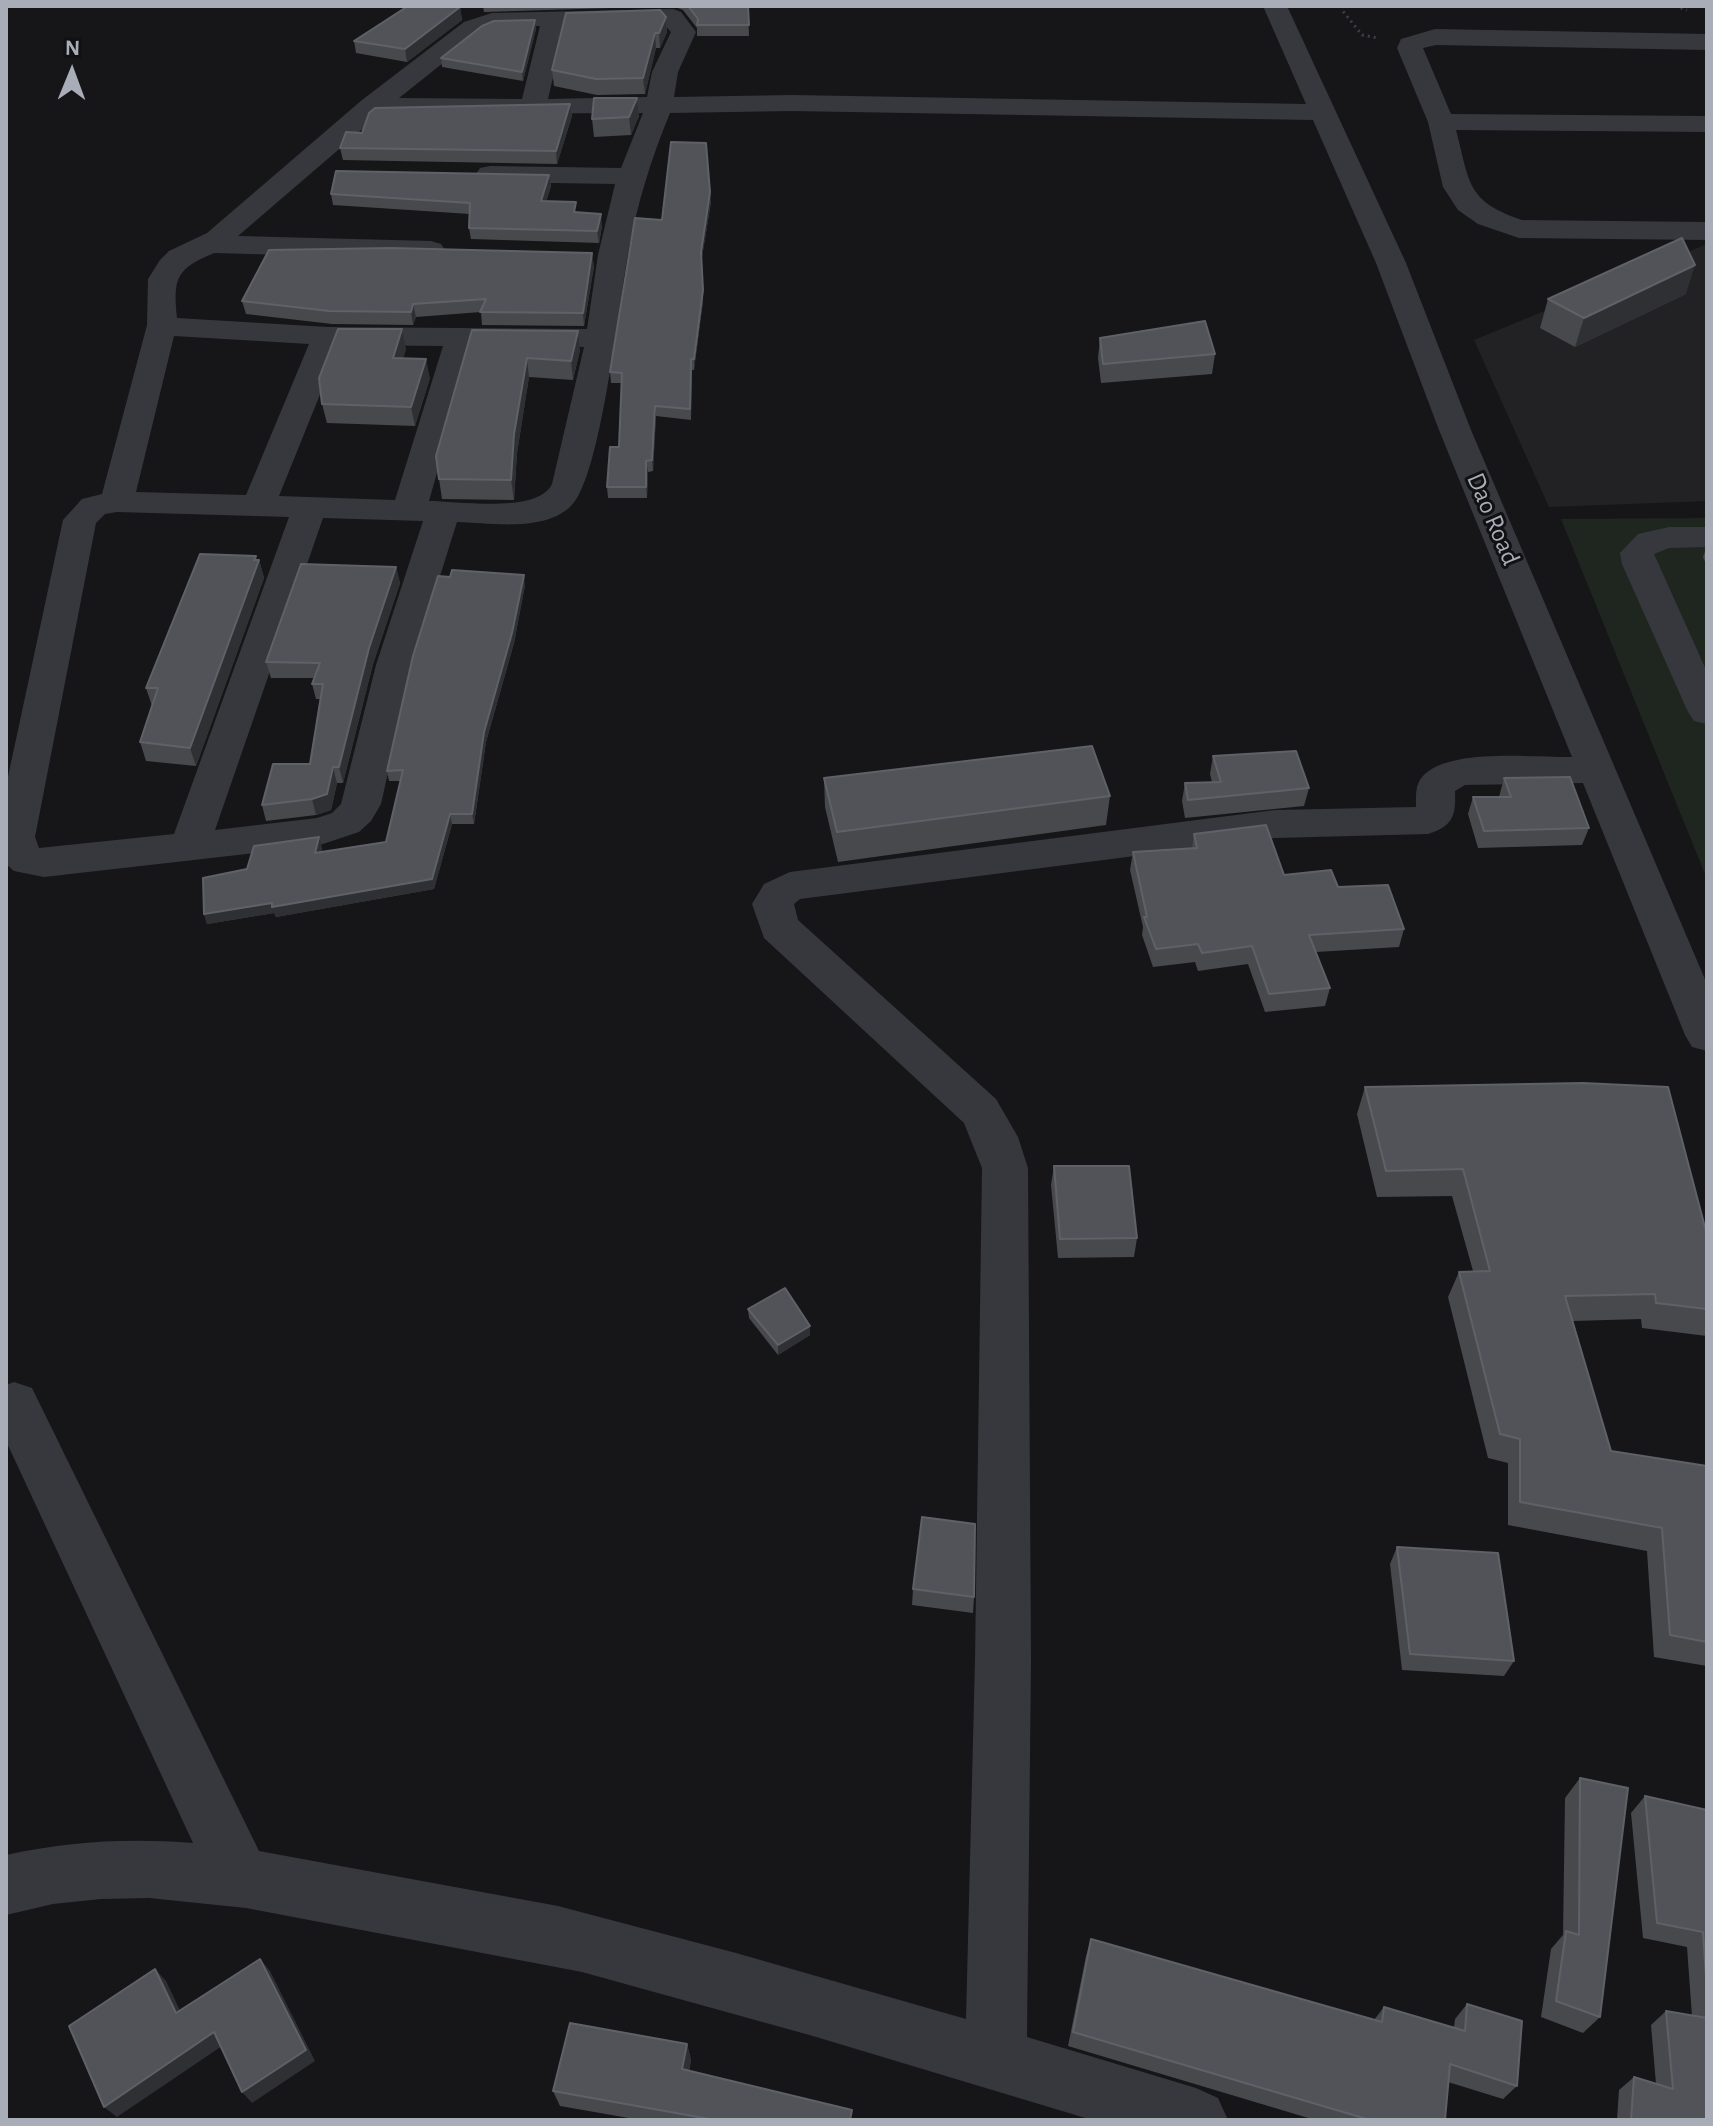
<!DOCTYPE html>
<html>
<head>
<meta charset="utf-8">
<style>
	body { margin:0 }
	#map { position:relative; width:1713px; height:2126px; overflow:hidden; background:#161618; font-family:"Alegreya Sans",sans-serif }
	canvas { display:block }
	.frame { position:absolute; inset:0; border:8px solid #a8adb8; pointer-events:none }
	.north { position:absolute; left:32px; top:32px; width:80px; height:80px; -webkit-text-stroke:6px #111113; paint-order:stroke; rotate:1deg; font-size:22px; font-weight:700; line-height:32px; text-align:center; color:#a8adb8 }
	.north::after { content:''; display:block; margin:auto; width:28px; height:36px; background:#a8adb8; clip-path:polygon(50% 0,100% 100%,50% 72%,0 100%) }
</style>
</head>
<body>
<div id="map">
<canvas width="1713" height="2126"></canvas>
<div class="frame"></div>
<div class="north">N</div>
</div>
<script>
const c = document.querySelector('canvas').getContext('2d');
c.lineJoin = 'round';
function fill(path, color) { c.fillStyle = color; c.fill(path, 'evenodd'); }
function trace(path, color, width, dash) { c.strokeStyle = color; c.lineWidth = width; c.lineCap = dash ? 'butt' : 'round'; c.setLineDash(dash || []); c.stroke(path); }
function drawText(font, color, halo, rows, align = 'center') {
  c.font = font + ' "Alegreya Sans",sans-serif'; c.lineWidth = 6; c.setLineDash([]); c.textBaseline = 'middle'; c.strokeStyle = halo; c.fillStyle = color; for (const [text, x, y, turn = 0] of rows) {
    c.save(); c.translate(x, y); c.rotate((+turn || 0) * Math.PI / 180); c.textAlign = isNaN(turn) ? turn : align; if (halo) c.strokeText(text, 0, 0); c.fillText(text, 0, 0); c.restore();
  }
}
fill(new Path2D(`
	M 1707,244 L 1707,501 L 1549,507 L 1474,340 Z`), '#222225');
fill(new Path2D(`
	M 1707,518 L 1707,879 L 1561,519 Z`), '#1e261f');
trace(new Path2D(`
	M 1343,6 L 1342,10 L 1362,35 L 1378,38
	M 1675,6 L 1687,10`), '#3d3f44', 3, [2, 4]);
fill(new Path2D(`
	M 1263,6 L 1287,6 L 1406,263 L 1471,430 L 1707,984 L 1707,1051 L 1692,1047 L 1685,1035 L 1583,783 L 1465,785 L 1455,791 C 1456,816 1453,826 1428,834 L 1275,838 L 800,899 L 794,904 L 798,920 L 996,1099 L 1018,1137 L 1028,1168 L 1031,1660 L 1027,2037 L 1196,2088 L 1218,2098 L 1228,2120 L 1092,2120 L 813,2036 L 582,1972 L 246,1908 L 149,1898 L 101,1899 L 53,1904 L 6,1915 L 6,1855 C 69,1841 129,1838 193,1843 L 6,1441 L 6,1385 L 14,1382 L 32,1388 L 259,1851 L 558,1906 L 736,1953 L 966,2019 L 975,1660 L 982,1168 L 964,1123 L 764,938 L 752,904 L 764,884 L 790,872 L 1275,810 L 1416,807 C 1416,797 1415,785 1422,777 C 1449,747 1534,758 1572,757 L 1439,430 L 1376,263 L 1313,120 L 792,111 L 670,113 C 651,159 637,204 628,253 C 619,301 601,480 570,507 C 543,532 490,523 457,522 L 412,665 L 381,804 L 371,821 L 359,832 L 317,846 L 44,877 L 14,871 L 6,864 L 6,786 L 63,520 L 82,499 L 102,494 L 147,325 L 148,279 L 160,260 L 169,251 L 207,233 L 362,100 L 464,22 L 492,13 L 673,9 L 681,12 L 696,32 L 678,72 L 674,97 L 792,95 L 1306,104 ZM 661,21 L 671,32 L 652,72 L 647,97 L 548,99 L 565,25 ZM 540,26 L 522,99 L 399,98 L 482,32 L 495,27 ZM 643,113 L 621,168 L 490,166 L 480,168 L 476,174 L 480,180 L 490,182 L 615,184 L 598,255 L 587,329 L 328,327 L 177,318 C 173,278 176,269 214,253 L 431,259 L 441,256 L 445,250 L 441,244 L 431,241 L 238,236 L 380,114 ZM 174,336 L 309,344 L 246,495 L 136,492 ZM 340,345 L 443,346 L 395,500 L 279,496 ZM 473,346 L 584,347 L 552,484 C 538,514 458,501 429,501 ZM 117,512 L 289,517 L 174,834 L 39,848 L 35,837 L 96,523 L 105,514 ZM 323,518 L 423,521 L 376,665 L 341,804 L 332,813 L 317,818 L 215,830 Z
	M 1435,29 L 1707,34 L 1707,50 L 1436,45 L 1423,48 L 1451,114 L 1707,116 L 1707,132 L 1456,130 C 1470,183 1466,201 1522,220 L 1707,222 L 1707,240 L 1519,238 L 1478,224 L 1458,210 L 1443,187 L 1428,122 L 1397,48 L 1401,39 Z
	M 1669,527 L 1707,527 L 1707,547 L 1669,548 L 1654,554 L 1707,672 L 1707,724 L 1694,721 L 1688,712 L 1622,564 L 1620,553 L 1638,534 Z`), '#37383d');
fill(new Path2D(`
	M 483,6 L 673,6 L 484,12 Z
	M 673,6 L 748,6 L 749,36 L 697,36 L 697,28 L 683,10 Z
	M 460,7 L 462,20 L 407,62 L 356,53 L 354,41 Z
	M 666,17 L 667,32 L 660,48 L 656,48 L 645,94 L 597,95 L 554,86 L 552,70 Z
	M 535,20 L 536,29 L 523,81 L 442,67 L 441,58 Z
	M 637,98 L 639,116 L 631,135 L 594,137 L 592,119 Z
	M 570,104 L 572,116 L 557,164 L 343,160 L 340,148 L 362,133 Z
	M 549,175 L 551,186 L 546,201 L 577,212 L 602,226 L 599,243 L 471,239 L 469,228 L 470,214 L 333,205 L 331,194 Z
	M 711,202 L 701,263 L 703,301 L 694,370 L 692,370 L 691,420 L 656,416 L 653,471 L 648,472 L 647,498 L 608,498 L 607,487 L 619,447 L 622,383 L 611,383 L 610,372 L 662,220 Z
	M 594,266 L 584,326 L 482,325 L 481,312 L 416,317 L 413,325 L 332,324 L 246,314 L 242,301 Z
	M 1686,294 L 1575,347 L 1540,328 L 1548,299 Z
	M 472,330 L 580,350 L 573,380 L 529,377 L 517,453 L 514,500 L 442,499 L 439,479 Z
	M 1100,338 L 1215,354 L 1212,374 L 1101,383 L 1098,358 Z
	M 406,349 L 403,358 L 430,378 L 415,426 L 327,423 L 322,404 Z
	M 1707,546 L 1707,566 L 1703,557 Z
	M 257,560 L 259,560 L 264,578 L 196,766 L 146,761 L 140,742 L 152,706 L 146,688 Z
	M 396,567 L 400,583 L 373,664 L 343,783 L 337,783 L 331,810 L 316,815 L 266,821 L 262,805 L 310,764 L 320,699 L 316,699 L 312,684 L 314,678 L 271,678 L 266,662 Z
	M 525,585 L 514,643 L 486,742 L 474,824 L 452,824 L 434,889 L 276,917 L 274,913 L 207,924 L 204,914 L 247,869 L 322,848 L 321,852 L 386,842 L 400,781 L 389,781 L 387,771 Z
	M 1213,756 L 1309,788 L 1304,806 L 1185,818 L 1182,801 L 1185,783 L 1212,782 L 1210,774 Z
	M 824,778 L 1110,796 L 1106,825 L 838,862 L 825,807 Z
	M 1504,778 L 1589,828 L 1582,845 L 1478,848 L 1468,814 L 1473,797 L 1499,797 Z
	M 1194,834 L 1284,875 L 1338,887 L 1404,929 L 1399,947 L 1316,952 L 1330,988 L 1325,1006 L 1265,1012 L 1248,964 L 1198,971 L 1195,962 L 1153,967 L 1142,935 L 1143,927 L 1130,870 L 1133,852 L 1192,849 Z
	M 1365,1087 L 1707,1235 L 1707,1336 L 1642,1328 L 1641,1319 L 1573,1321 L 1611,1451 L 1707,1466 L 1707,1666 L 1654,1657 L 1647,1551 L 1508,1525 L 1508,1463 L 1488,1458 L 1448,1297 L 1459,1272 L 1473,1271 L 1452,1196 L 1377,1197 L 1357,1114 Z
	M 1054,1166 L 1137,1238 L 1134,1257 L 1058,1258 L 1051,1185 Z
	M 748,1309 L 810,1335 L 778,1355 L 749,1318 Z
	M 1397,1547 L 1514,1661 L 1504,1676 L 1402,1670 L 1390,1564 Z
	M 913,1589 L 974,1597 L 973,1613 L 912,1605 Z
	M 1580,1778 L 1600,2017 L 1583,2033 L 1541,2017 L 1551,1949 L 1563,1935 L 1565,1798 Z
	M 1645,1796 L 1707,1810 L 1707,2120 L 1617,2120 L 1619,2090 L 1634,2077 L 1656,2084 L 1651,2025 L 1666,2011 L 1692,2016 L 1687,1947 L 1643,1938 L 1631,1813 Z
	M 1091,1939 L 1374,2020 L 1384,2007 L 1454,2027 L 1455,2019 L 1467,2004 L 1517,2086 L 1503,2099 L 1448,2082 L 1445,2120 L 1315,2120 L 1068,2046 L 1086,1956 Z
	M 687,2044 L 691,2060 L 689,2071 L 852,2120 L 640,2120 L 560,2106 L 553,2091 Z`), '#47494d');
fill(new Path2D(`
	M 460,7 L 462,20 L 407,62 L 405,49 Z
	M 666,17 L 667,32 L 660,48 L 659,33 Z
	M 535,20 L 536,29 L 523,81 L 522,72 Z
	M 655,33 L 656,48 L 645,94 L 643,78 Z
	M 637,98 L 639,116 L 631,135 L 629,117 Z
	M 570,104 L 572,116 L 557,164 L 556,151 Z
	M 549,175 L 551,186 L 543,213 L 541,201 Z
	M 710,192 L 711,202 L 701,263 L 701,252 Z
	M 601,214 L 602,226 L 599,243 L 597,231 Z
	M 592,253 L 594,266 L 584,326 L 583,313 Z
	M 1695,265 L 1686,294 L 1575,347 L 1584,318 Z
	M 703,290 L 703,301 L 694,370 L 694,359 Z
	M 413,304 L 416,317 L 413,325 L 411,312 Z
	M 402,329 L 406,349 L 397,377 L 393,358 Z
	M 578,331 L 580,350 L 573,380 L 571,361 Z
	M 527,358 L 529,377 L 517,453 L 514,500 L 511,480 L 514,434 Z
	M 426,359 L 430,378 L 415,426 L 411,407 Z
	M 655,406 L 656,416 L 653,471 L 652,460 Z
	M 646,461 L 648,472 L 647,498 L 646,487 Z
	M 256,556 L 258,563 L 259,560 L 264,578 L 196,766 L 190,748 Z
	M 396,567 L 400,583 L 373,664 L 343,783 L 339,767 L 369,648 Z
	M 524,575 L 525,585 L 514,643 L 486,742 L 474,824 L 472,814 L 484,732 Z
	M 333,767 L 337,783 L 331,810 L 316,815 L 312,799 Z
	M 450,814 L 452,824 L 434,889 L 276,917 L 274,913 L 207,924 L 204,914 L 272,903 Z
	M 319,837 L 322,848 L 318,863 L 315,853 Z
	M 810,1326 L 810,1335 L 778,1355 L 778,1345 Z
	M 260,1959 L 270,1971 L 315,2061 L 252,2103 L 242,2092 Z
	M 155,1969 L 166,1981 L 187,2025 L 176,2013 Z
	M 214,2032 L 225,2044 L 117,2117 L 104,2107 Z
	M 687,2044 L 691,2060 L 686,2085 L 682,2069 Z`), '#2f3033');
const building = new Path2D(`
	M 408,6 L 453,6 L 460,7 L 405,49 L 354,41 Z
	M 688,6 L 748,6 L 749,25 L 697,25 L 698,19 Z
	M 660,10 L 666,17 L 659,33 L 655,33 L 643,78 L 596,79 L 552,70 L 566,13 Z
	M 535,20 L 522,72 L 441,58 L 482,26 L 494,21 Z
	M 594,98 L 637,98 L 629,117 L 592,119 Z
	M 570,104 L 556,151 L 340,148 L 346,132 L 362,133 L 369,113 L 375,108 Z
	M 671,142 L 706,143 L 710,192 L 701,252 L 703,290 L 694,359 L 691,359 L 690,409 L 655,406 L 652,460 L 646,461 L 646,487 L 607,487 L 610,447 L 619,447 L 622,373 L 610,372 L 635,218 L 662,220 Z
	M 336,171 L 549,175 L 541,201 L 576,202 L 574,212 L 601,214 L 597,231 L 469,228 L 470,203 L 331,194 Z
	M 1682,238 L 1695,265 L 1584,318 L 1548,299 Z
	M 391,248 L 592,253 L 583,313 L 480,312 L 486,299 L 413,304 L 411,312 L 329,311 L 242,301 L 269,250 Z
	M 1205,321 L 1215,354 L 1103,364 L 1100,338 Z
	M 338,329 L 402,329 L 393,358 L 426,359 L 411,407 L 322,404 L 319,378 Z
	M 472,330 L 578,331 L 571,361 L 527,358 L 514,434 L 511,480 L 439,479 L 436,456 Z
	M 200,554 L 256,556 L 254,560 L 259,560 L 190,748 L 140,742 L 158,688 L 146,688 Z
	M 301,564 L 396,567 L 369,648 L 339,767 L 333,767 L 327,794 L 312,799 L 262,805 L 273,764 L 310,764 L 323,684 L 312,684 L 320,663 L 266,662 Z
	M 452,570 L 524,575 L 512,633 L 484,732 L 472,814 L 450,814 L 432,879 L 272,907 L 272,903 L 204,914 L 203,878 L 247,869 L 254,846 L 319,837 L 315,853 L 386,842 L 403,770 L 387,771 L 413,656 L 438,576 L 450,577 Z
	M 1092,746 L 1110,796 L 837,832 L 824,778 Z
	M 1296,751 L 1309,788 L 1188,800 L 1185,783 L 1221,782 L 1213,756 Z
	M 1570,777 L 1589,828 L 1484,831 L 1473,797 L 1511,797 L 1504,778 Z
	M 1266,825 L 1284,875 L 1331,870 L 1338,887 L 1388,885 L 1404,929 L 1309,935 L 1330,988 L 1269,994 L 1252,946 L 1202,953 L 1198,944 L 1156,949 L 1144,917 L 1147,917 L 1133,852 L 1197,848 L 1194,834 Z
	M 1583,1083 L 1668,1087 L 1707,1235 L 1707,1309 L 1656,1303 L 1655,1294 L 1565,1296 L 1611,1451 L 1707,1466 L 1707,1642 L 1670,1635 L 1662,1528 L 1520,1502 L 1520,1439 L 1500,1434 L 1459,1272 L 1490,1271 L 1463,1169 L 1386,1171 L 1365,1087 Z
	M 1054,1166 L 1129,1166 L 1137,1238 L 1060,1239 Z
	M 785,1288 L 810,1326 L 778,1345 L 748,1309 Z
	M 922,1517 L 975,1524 L 974,1597 L 913,1589 Z
	M 1397,1547 L 1498,1553 L 1514,1661 L 1410,1654 Z
	M 1580,1778 L 1628,1788 L 1600,2017 L 1556,2001 L 1566,1931 L 1579,1935 Z
	M 1645,1796 L 1707,1810 L 1707,1991 L 1703,1932 L 1657,1923 Z
	M 1091,1939 L 1382,2022 L 1384,2007 L 1465,2031 L 1467,2004 L 1522,2021 L 1517,2086 L 1450,2064 L 1445,2120 L 1370,2120 L 1073,2032 Z
	M 260,1959 L 306,2050 L 242,2092 L 214,2032 L 104,2107 L 69,2026 L 155,1969 L 176,2013 Z
	M 1666,2011 L 1707,2018 L 1707,2120 L 1631,2120 L 1634,2077 L 1673,2089 Z
	M 570,2023 L 687,2044 L 682,2069 L 852,2110 L 850,2120 L 715,2120 L 553,2091 Z`);
fill(building, '#525359');
trace(building, '#5f6168', 2);
drawText('26px', '#a8adb8', '#111113', [
	["Dao Road",1493,519,67]
]);
</script>
</body>
</html>
